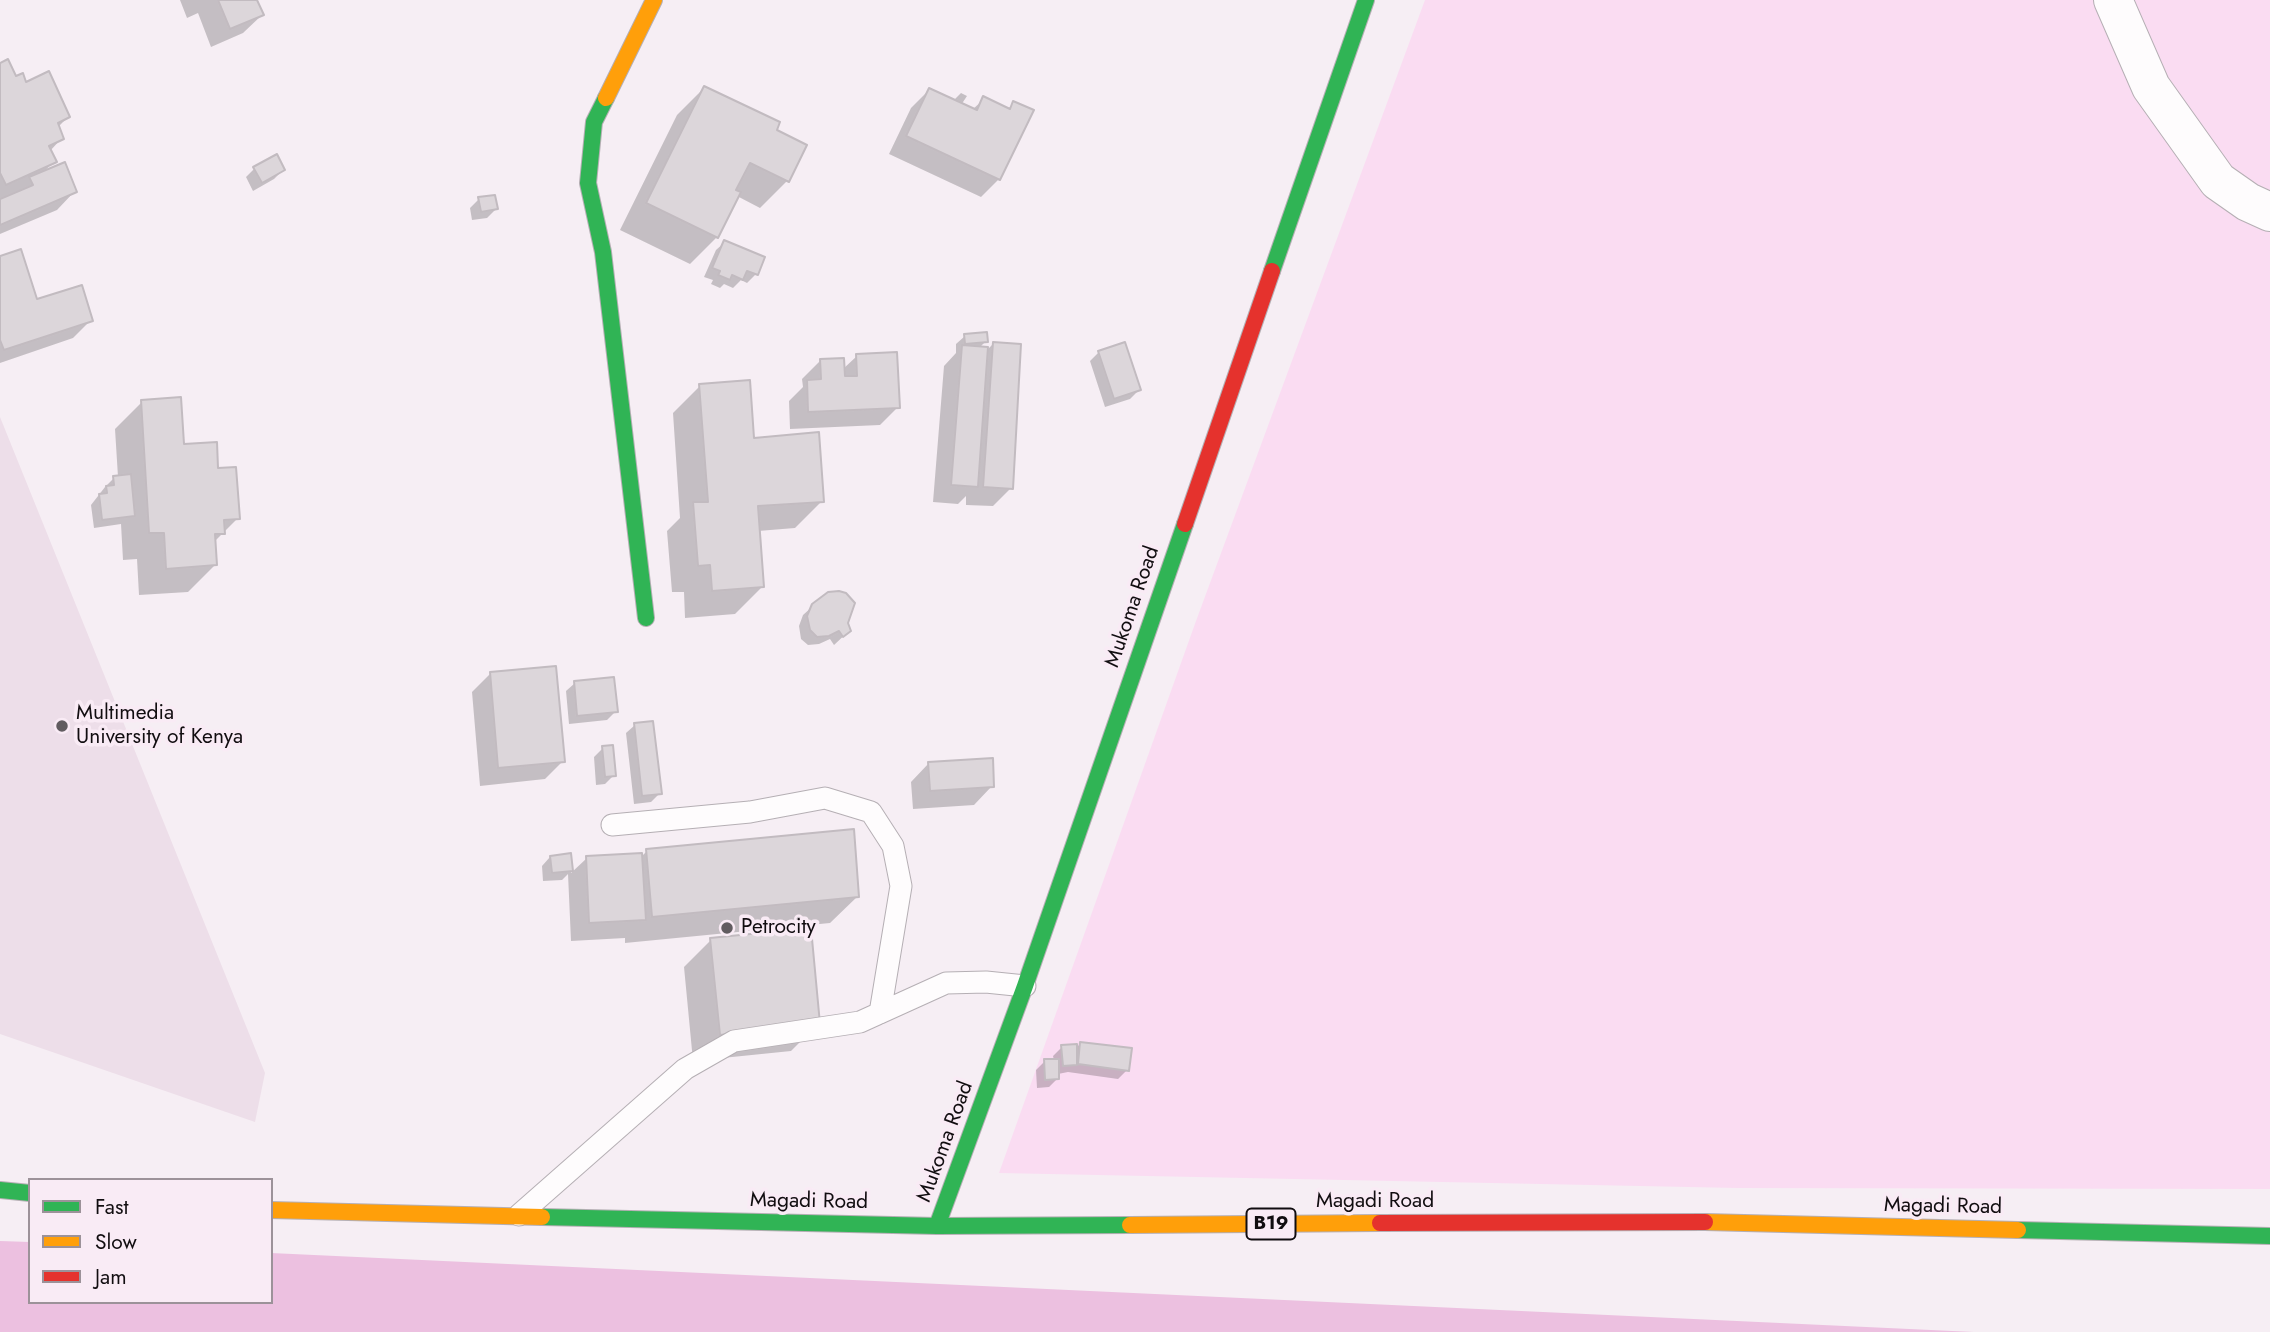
<!DOCTYPE html>
<html>
<head>
<meta charset="utf-8">
<style>
	body { margin:0 }
	#map { position:relative; width:2270px; height:1332px; overflow:hidden; background:#f6eef4; font-family:Jost,sans-serif }
	canvas { display:block }
	.legend { position:absolute; left:28px; top:1178px; width:245px; height:126px; box-sizing:border-box; background:#f9ebf5; border:2px solid #9c9299; margin:0; padding:9px 12px; list-style:none; font-size:21px; color:#110d10 }
	.legend li { display:flex; align-items:center; gap:14px; height:35px }
	.legend b { width:35px; border:2px solid #9c9299 }
</style>
</head>
<body>
<div id="map">
<canvas width="2270" height="1332"></canvas>
<ul class="legend">
<li><b style="height:9px;background:#30b455"></b>Fast</li>
<li><b style="height:9px;background:#ff9f0a"></b>Slow</li>
<li><b style="height:9px;background:#e5322d"></b>Jam</li>
</ul>
</div>
<script>
const c = document.querySelector('canvas').getContext('2d');
c.lineJoin = 'round';
function fill(path, color) { c.fillStyle = color; c.fill(path, 'evenodd'); }
function trace(path, color, width, dash) { c.strokeStyle = color; c.lineWidth = width; c.lineCap = dash ? 'butt' : 'round'; c.setLineDash(dash || []); c.stroke(path); }
function drawText(font, color, halo, rows, align = 'center') {
  c.font = font + ' Jost,sans-serif'; c.lineWidth = 7; c.setLineDash([]); c.textBaseline = 'middle'; c.strokeStyle = halo; c.fillStyle = color; for (const [text, x, y, turn = 0] of rows) {
    c.save(); c.translate(x, y); c.rotate((+turn || 0) * Math.PI / 180); c.textAlign = isNaN(turn) ? turn : align; if (halo) c.strokeText(text, 0, 0); c.fillText(text, 0, 0); c.restore();
  }
}
fill(new Path2D(`
	M 0,417 L 265,1073 L 255,1122 L 0,1034 Z`), '#eddee9');
fill(new Path2D(`
	M 1425,0 L 2270,0 L 2270,1189 L 1738,1188 L 999,1173 L 1196,621 Z`), '#fadcf2');
fill(new Path2D(`
	M 0,1241 L 30,1242 L 30,1302 L 271,1302 L 271,1253 L 1974,1332 L 0,1332 Z`), '#ecc0e0');
fill(new Path2D(`
	M 180,0 L 255,0 L 262,15 L 243,33 L 211,47 L 198,13 L 187,18 Z
	M 0,65 L 68,117 L 58,127 L 62,138 L 50,151 L 54,161 L 43,173 L 75,191 L 57,210 L 0,234 Z
	M 704,88 L 775,131 L 787,181 L 760,208 L 737,196 L 717,237 L 690,264 L 620,230 L 677,115 Z
	M 929,90 L 953,101 L 961,93 L 967,96 L 961,105 L 972,110 L 984,99 L 1007,110 L 1014,103 L 999,179 L 981,197 L 889,154 L 911,108 Z
	M 255,168 L 283,170 L 274,179 L 253,191 L 246,177 Z
	M 479,199 L 496,209 L 487,218 L 472,220 L 470,208 Z
	M 725,242 L 756,274 L 747,283 L 741,280 L 733,288 L 724,284 L 720,288 L 711,284 L 713,280 L 704,277 L 716,250 Z
	M 0,258 L 36,302 L 91,320 L 73,338 L 0,363 Z
	M 965,336 L 986,341 L 979,348 L 988,349 L 993,344 L 1011,488 L 993,506 L 966,505 L 966,496 L 958,504 L 933,502 L 944,366 L 956,353 L 956,344 Z
	M 1099,352 L 1139,390 L 1130,399 L 1105,407 L 1090,361 Z
	M 857,356 L 898,407 L 880,425 L 790,429 L 789,401 L 803,387 L 802,379 L 821,360 L 843,369 Z
	M 700,386 L 753,440 L 822,501 L 795,528 L 758,531 L 762,587 L 735,614 L 685,618 L 684,592 L 672,592 L 667,531 L 680,518 L 673,413 Z
	M 142,402 L 182,446 L 217,470 L 238,518 L 214,542 L 216,564 L 188,592 L 139,595 L 137,559 L 123,560 L 121,524 L 94,528 L 91,505 L 105,487 L 114,478 L 118,477 L 115,429 Z
	M 813,606 L 846,623 L 849,631 L 834,645 L 830,639 L 819,644 L 808,645 L 801,639 L 799,626 L 803,615 Z
	M 490,674 L 563,761 L 545,779 L 480,786 L 472,692 Z
	M 575,683 L 616,711 L 607,720 L 569,724 L 566,691 Z
	M 635,725 L 660,793 L 651,802 L 634,804 L 626,733 Z
	M 603,748 L 614,775 L 605,784 L 596,785 L 594,757 Z
	M 929,763 L 992,786 L 974,805 L 913,809 L 911,782 Z
	M 647,851 L 858,896 L 830,923 L 625,943 L 625,938 L 571,941 L 568,874 L 562,880 L 543,881 L 542,866 L 550,857 L 569,855 L 571,873 L 587,858 L 640,858 Z
	M 711,940 L 818,1024 L 791,1051 L 693,1061 L 684,967 Z
	M 1081,1043 L 1127,1070 L 1118,1079 L 1068,1072 L 1058,1074 L 1058,1078 L 1049,1087 L 1037,1088 L 1036,1070 L 1045,1061 L 1054,1060 L 1053,1056 L 1062,1047 L 1075,1049 Z`), '#0003');
const building = new Path2D(`
	M 218,0 L 257,0 L 264,15 L 230,29 Z
	M 8,59 L 16,76 L 23,73 L 26,82 L 49,71 L 70,117 L 58,123 L 64,139 L 49,146 L 57,162 L 6,185 L 0,173 L 0,63 Z
	M 704,86 L 780,122 L 777,130 L 807,145 L 789,182 L 750,163 L 736,190 L 741,192 L 718,238 L 646,203 Z
	M 929,88 L 977,110 L 983,96 L 1010,109 L 1013,101 L 1034,110 L 1000,180 L 906,136 Z
	M 277,154 L 285,170 L 262,183 L 253,167 Z
	M 65,162 L 77,192 L 0,225 L 0,199 L 33,185 L 29,177 Z
	M 495,195 L 498,209 L 481,212 L 478,197 Z
	M 724,240 L 765,257 L 758,275 L 747,271 L 743,280 L 732,275 L 730,280 L 718,275 L 720,271 L 712,268 Z
	M 21,249 L 37,299 L 82,285 L 93,321 L 4,350 L 0,340 L 0,256 Z
	M 987,332 L 988,342 L 965,344 L 964,334 Z
	M 993,342 L 1021,344 L 1013,489 L 983,487 Z
	M 1125,342 L 1141,390 L 1114,399 L 1098,351 Z
	M 962,345 L 988,347 L 978,487 L 951,485 Z
	M 897,352 L 900,408 L 808,412 L 807,380 L 821,379 L 820,359 L 844,358 L 845,376 L 857,376 L 856,354 Z
	M 750,380 L 754,438 L 819,432 L 824,502 L 758,506 L 764,587 L 712,591 L 710,565 L 698,566 L 693,502 L 708,502 L 699,384 Z
	M 181,397 L 184,444 L 217,442 L 218,468 L 236,467 L 240,519 L 224,520 L 225,534 L 215,534 L 217,565 L 166,569 L 164,533 L 149,533 L 141,400 Z
	M 131,474 L 135,516 L 102,520 L 99,494 L 107,493 L 106,486 L 114,485 L 113,476 Z
	M 839,591 L 846,593 L 855,603 L 848,623 L 851,631 L 843,637 L 839,631 L 829,636 L 817,637 L 810,630 L 807,616 L 812,604 L 828,592 Z
	M 556,666 L 565,762 L 498,768 L 490,672 Z
	M 614,677 L 618,712 L 577,716 L 574,681 Z
	M 653,721 L 662,794 L 642,796 L 634,723 Z
	M 613,745 L 616,776 L 605,777 L 602,746 Z
	M 993,758 L 994,787 L 930,791 L 928,762 Z
	M 854,829 L 859,897 L 652,917 L 646,849 Z
	M 571,853 L 573,871 L 552,873 L 550,856 Z
	M 642,853 L 646,920 L 589,923 L 586,856 Z
	M 811,928 L 820,1024 L 720,1035 L 710,938 Z
	M 1080,1042 L 1132,1048 L 1129,1071 L 1078,1064 Z
	M 1077,1044 L 1077,1065 L 1063,1066 L 1061,1045 Z
	M 1044,1059 L 1059,1059 L 1059,1079 L 1045,1080 Z`);
fill(building, '#dcd6da');
trace(building, '#c2bbc0', 2);
const lane = new Path2D(`
	M 612,825 L 750,812 L 825,798 L 871,812 L 893,846 L 901,886 L 880,1013
	M 519,1215 L 685,1069 L 734,1041 L 860,1022 L 946,983 L 986,982 L 1025,986`);
const street = new Path2D(`
	M 2113,0 L 2151,87 L 2218,181 L 2248,202 L 2270,212`);
const fast = new Path2D(`
	M 606,98 L 594,122 L 588,183 L 603,252 L 646,618
	M 1272,271 L 1366,0
	M 0,1190 L 30,1193
	M 542,1217 L 937,1226 L 1130,1225
	M 937,1226 L 1025,986 L 1185,524
	M 2018,1230 L 2270,1236`);
const slow = new Path2D(`
	M 606,98 L 654,0
	M 271,1210 L 542,1217
	M 1705,1222 L 2018,1230
	M 1130,1225 L 1380,1223`);
const jam = new Path2D(`
	M 1185,524 L 1272,271
	M 1380,1223 L 1705,1222`);
trace(lane, '#b5afb4', 23);
trace(street, '#b5afb4', 40);
trace(fast, '#b5afb4', 18);
trace(slow, '#b5afb4', 18);
trace(jam, '#b5afb4', 18);
trace(lane, '#fefcfd', 21);
trace(street, '#fefcfd', 38);
trace(fast, '#30b455', 16);
trace(slow, '#ff9f0a', 16);
trace(jam, '#e5322d', 16);
for (const [x, y, r, color] of [
	[62,726,7,"#615c60"],
	[727,928,7,"#615c60"]
]) { const dot = new Path2D(); dot.arc(x, y, r, 0, 2 * Math.PI); c.fillStyle = color; c.fill(dot); trace(dot, '#f9ebf5', 2.5); }
for (const [x, y, w] of [
	[1271,1224,49]
]) { const box = new Path2D(); box.roundRect(x - w / 2, y - 15.5, w, 31, 5); c.fillStyle = '#f9ebf5'; c.fill(box); trace(box, '#110d10', 2); }
drawText('bold 19px', '#110d10', null, [
	["B19",1271,1224]
]);
drawText('21px', '#110d10', '#f9ebf5', [
	["Mukoma Road",1133,607,-71],
	["Mukoma Road",946,1142,-70],
	["Magadi Road",809,1202,1],
	["Magadi Road",1375,1202],
	["Magadi Road",1943,1207,1]
]);
drawText('21px', '#110d10', '#f9ebf5', [
	["Multimedia",76,714],
	["University of Kenya",76,738],
	["Petrocity",741,928]
], 'left');
</script>
</body>
</html>
